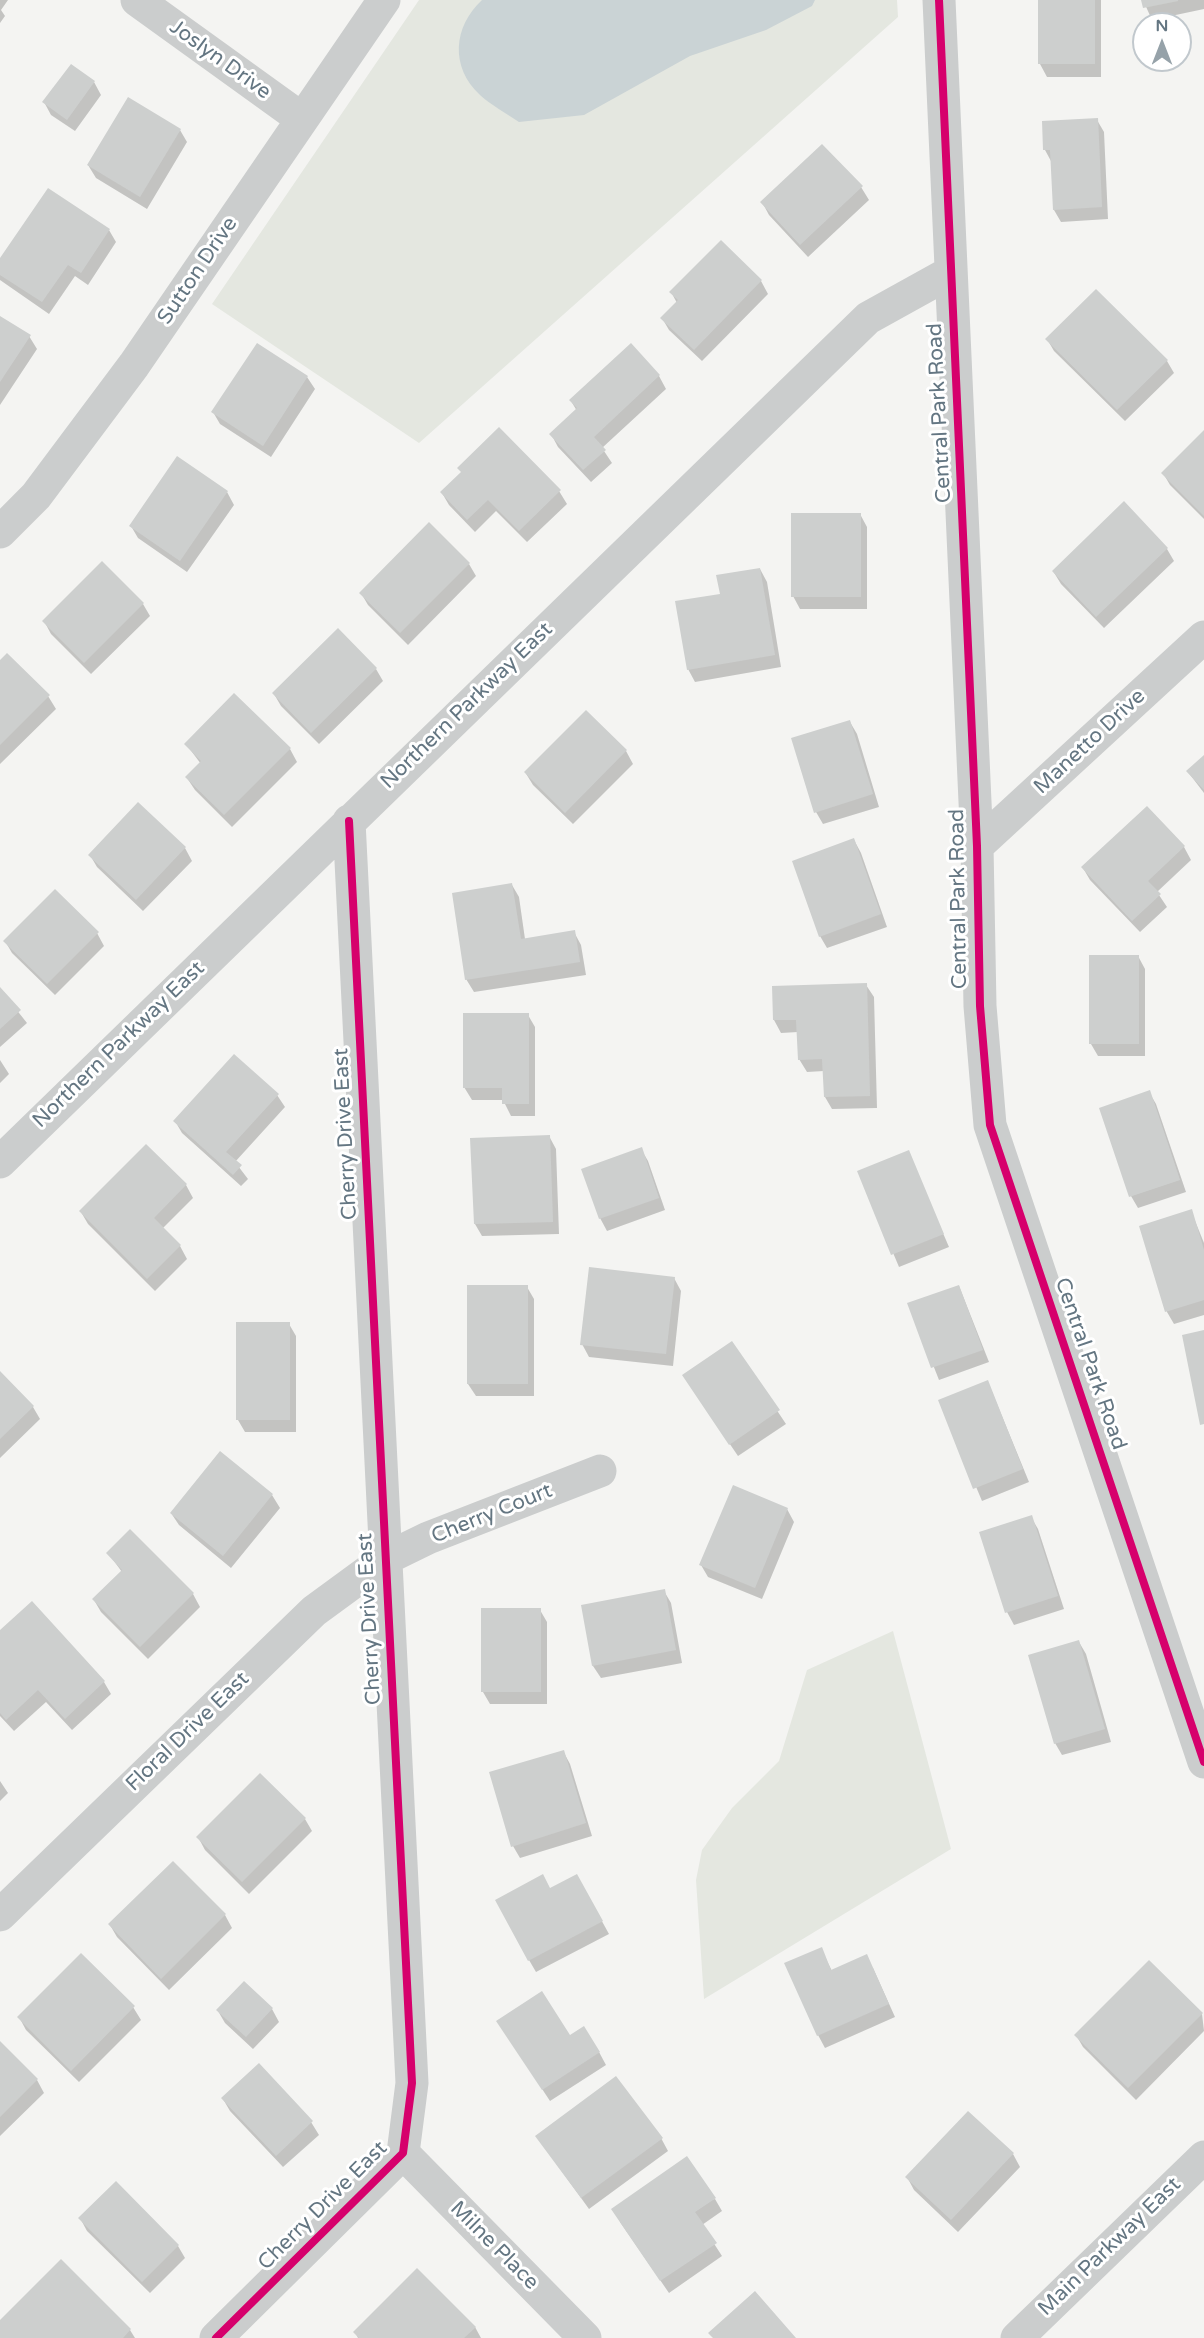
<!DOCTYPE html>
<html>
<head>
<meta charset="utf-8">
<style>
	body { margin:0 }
	#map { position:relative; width:1204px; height:2338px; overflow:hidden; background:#f4f4f2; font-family:"Varela Round",sans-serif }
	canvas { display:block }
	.north { position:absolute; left:1132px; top:12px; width:60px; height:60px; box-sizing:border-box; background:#fff; border:2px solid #c1c8cd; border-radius:50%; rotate:0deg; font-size:16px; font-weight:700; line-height:24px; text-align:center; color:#647682 }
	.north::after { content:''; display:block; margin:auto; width:21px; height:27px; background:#96a2a9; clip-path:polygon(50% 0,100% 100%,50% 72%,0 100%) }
</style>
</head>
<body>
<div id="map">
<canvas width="1204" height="2338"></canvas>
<div class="north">N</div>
</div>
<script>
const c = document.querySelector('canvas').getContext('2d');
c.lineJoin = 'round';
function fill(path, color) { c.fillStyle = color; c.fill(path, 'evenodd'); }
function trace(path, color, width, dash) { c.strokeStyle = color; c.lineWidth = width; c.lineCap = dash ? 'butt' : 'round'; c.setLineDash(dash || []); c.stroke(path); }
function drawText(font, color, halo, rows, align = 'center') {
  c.font = font + ' "Varela Round",sans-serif'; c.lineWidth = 6; c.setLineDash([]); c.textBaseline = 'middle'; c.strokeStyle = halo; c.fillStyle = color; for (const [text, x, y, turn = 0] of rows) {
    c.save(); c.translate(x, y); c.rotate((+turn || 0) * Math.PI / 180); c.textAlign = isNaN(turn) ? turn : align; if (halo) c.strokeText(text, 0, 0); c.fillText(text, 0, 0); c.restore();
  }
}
fill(new Path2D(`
	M 419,0 L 897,0 L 898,17 L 419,443 L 212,304 Z
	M 893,1631 L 951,1849 L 704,1999 L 696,1880 L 702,1850 L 732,1808 L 779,1761 L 807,1670 Z`), '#e4e7e0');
fill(new Path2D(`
	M 482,0 L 815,0 L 812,6 L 766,30 L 690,56 L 584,115 L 519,122 C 506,113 491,105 480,95 C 450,67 453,27 482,0 Z`), '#cad3d5');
fill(new Path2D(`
	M 0,0 L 8,0 L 1,10 L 5,16 L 0,23 Z
	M 1040,0 L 1101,0 L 1101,77 L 1047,77 L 1040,64 Z
	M 1143,0 L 1204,0 L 1204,9 L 1152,20 Z
	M 94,82 L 101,95 L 75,131 L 51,115 L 44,102 Z
	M 1097,120 L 1104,132 L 1108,219 L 1061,222 L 1054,210 L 1052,163 L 1045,150 L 1043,122 Z
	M 180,130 L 187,142 L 147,209 L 96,178 L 88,165 Z
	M 861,187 L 869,200 L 808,257 L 769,215 L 762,202 Z
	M 109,230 L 116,242 L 88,285 L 75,276 L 49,314 L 0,280 L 0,261 Z
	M 721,242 L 761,281 L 768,294 L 702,361 L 669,330 L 662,318 L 677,303 L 671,292 Z
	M 0,317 L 29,336 L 37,349 L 0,405 Z
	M 1047,339 L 1167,361 L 1174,373 L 1125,421 L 1054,351 Z
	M 631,346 L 659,376 L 666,389 L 602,448 L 612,463 L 591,482 L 558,447 L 551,434 L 577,411 L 571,401 Z
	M 307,377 L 315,389 L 271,457 L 220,424 L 213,412 Z
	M 1204,432 L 1204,519 L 1170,485 L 1163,473 Z
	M 559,491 L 567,504 L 527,542 L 496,511 L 475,532 L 449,505 L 442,493 Z
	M 227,492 L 234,505 L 187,572 L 138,538 L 131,526 Z
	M 1124,503 L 1167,549 L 1174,561 L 1104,628 L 1061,584 L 1053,571 Z
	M 860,514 L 867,527 L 867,609 L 800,609 L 793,596 Z
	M 469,564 L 476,576 L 408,645 L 368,605 L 361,593 Z
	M 760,569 L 767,582 L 781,667 L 695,682 L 688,669 L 721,595 Z
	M 143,604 L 150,616 L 91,674 L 51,634 L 44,621 Z
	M 0,662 L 48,696 L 56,709 L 0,764 Z
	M 376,669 L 383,681 L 319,744 L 281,706 L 274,694 Z
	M 234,695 L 290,749 L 297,762 L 232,827 L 195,790 L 187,778 L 201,764 L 186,744 Z
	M 586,712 L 626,751 L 633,764 L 573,824 L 533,785 L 525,772 Z
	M 850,722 L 857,734 L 879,807 L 823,824 L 816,812 Z
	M 1204,757 L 1204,793 L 1188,772 Z
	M 1147,808 L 1184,847 L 1191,860 L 1157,892 L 1167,907 L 1140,932 L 1090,880 L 1083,868 Z
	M 854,840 L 861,853 L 887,927 L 827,948 L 820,936 Z
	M 185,848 L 192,861 L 143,911 L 97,867 L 90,855 Z
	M 512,885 L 519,897 L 525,939 L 574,932 L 581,945 L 586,975 L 474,992 L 466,979 Z
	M 97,933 L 104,946 L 55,995 L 12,953 L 5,941 Z
	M 1138,956 L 1145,969 L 1145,1056 L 1098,1056 L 1091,1044 Z
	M 866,985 L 874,997 L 877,1108 L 832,1109 L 825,1097 L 824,1071 L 807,1072 L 799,1059 L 798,1032 L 781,1033 L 774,1020 L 773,987 Z
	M 0,989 L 27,1023 L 0,1047 Z
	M 528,1015 L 535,1027 L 535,1116 L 511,1116 L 503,1100 L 472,1100 L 464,1087 Z
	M 0,1060 L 9,1074 L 0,1083 Z
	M 1149,1092 L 1156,1104 L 1186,1192 L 1138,1208 L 1131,1196 Z
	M 277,1095 L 285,1107 L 235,1162 L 248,1179 L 241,1186 L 182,1133 L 175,1121 Z
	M 549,1136 L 556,1149 L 559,1234 L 482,1236 L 475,1224 Z
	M 146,1146 L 186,1185 L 193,1198 L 162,1229 L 180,1246 L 187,1259 L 155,1291 L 88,1224 L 81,1212 Z
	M 641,1149 L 648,1161 L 665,1210 L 607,1231 L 600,1218 Z
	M 908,1152 L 949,1247 L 899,1267 L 859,1172 Z
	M 1191,1211 L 1204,1243 L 1204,1315 L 1174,1324 L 1167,1312 L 1140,1227 Z
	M 674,1278 L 681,1291 L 673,1366 L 589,1357 L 582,1344 Z
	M 959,1286 L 989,1362 L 939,1380 L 909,1304 Z
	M 527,1287 L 534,1299 L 534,1396 L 476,1396 L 468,1384 Z
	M 289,1324 L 296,1336 L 296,1432 L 245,1432 L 238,1420 Z
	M 732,1343 L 786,1424 L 738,1456 L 691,1387 Z
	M 0,1373 L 33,1407 L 40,1419 L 0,1458 Z
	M 988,1382 L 1029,1482 L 982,1501 L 940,1401 Z
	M 220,1453 L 272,1495 L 280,1508 L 231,1568 L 179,1525 L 171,1513 Z
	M 787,1509 L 794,1522 L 762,1599 L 708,1577 L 701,1565 Z
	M 1031,1517 L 1038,1529 L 1064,1609 L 1014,1625 L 1007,1612 Z
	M 130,1531 L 193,1594 L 200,1607 L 148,1659 L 101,1612 L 94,1600 L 122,1572 L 108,1553 Z
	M 664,1591 L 671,1603 L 682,1663 L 601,1678 L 593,1666 L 582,1606 Z
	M 540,1610 L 547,1622 L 547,1704 L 490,1704 L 483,1692 Z
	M 0,1632 L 104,1682 L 111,1694 L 72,1730 L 46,1702 L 14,1731 L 0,1716 Z
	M 1079,1642 L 1086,1654 L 1111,1742 L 1062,1755 L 1055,1743 Z
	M 563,1751 L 570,1764 L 592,1836 L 520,1858 L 513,1846 Z
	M 0,1781 L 8,1793 L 0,1801 Z
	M 305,1819 L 312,1831 L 249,1894 L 205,1850 L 198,1837 Z
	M 173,1863 L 225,1915 L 232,1928 L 169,1990 L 117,1937 L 110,1925 Z
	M 577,1876 L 609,1934 L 536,1972 L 529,1960 L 550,1890 Z
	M 821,1949 L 832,1971 L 873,1968 L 895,2017 L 825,2048 L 818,2035 Z
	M 133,2007 L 141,2020 L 79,2082 L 26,2030 L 19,2017 Z
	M 272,2009 L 279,2022 L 253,2049 L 225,2023 L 218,2011 Z
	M 1202,2014 L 1204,2031 L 1136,2100 L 1083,2047 L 1076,2035 Z
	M 505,2033 L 569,2037 L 599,2052 L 606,2065 L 550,2101 Z
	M 0,2043 L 37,2080 L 44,2093 L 0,2136 Z
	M 223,2099 L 311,2122 L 319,2135 L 283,2167 L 230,2111 Z
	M 537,2137 L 661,2138 L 668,2151 L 589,2209 Z
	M 1013,2154 L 1020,2167 L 958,2232 L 914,2190 L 907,2177 Z
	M 715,2199 L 722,2211 L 702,2225 L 722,2256 L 669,2293 L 620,2222 Z
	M 80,2218 L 178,2246 L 185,2258 L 150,2293 L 87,2231 Z
	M 61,2261 L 130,2330 L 135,2338 L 0,2338 L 0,2322 Z
	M 475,2327 L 481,2338 L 358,2338 L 355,2332 Z`), '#0003');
fill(new Path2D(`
	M 1038,0 L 1095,0 L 1095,64 L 1038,64 Z
	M 1141,0 L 1178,0 L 1178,1 L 1143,8 Z
	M 71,64 L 95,81 L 67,120 L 42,102 Z
	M 128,97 L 181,129 L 140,197 L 87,165 Z
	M 1098,118 L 1102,207 L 1053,210 L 1050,150 L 1043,150 L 1042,121 Z
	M 822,144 L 863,186 L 800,245 L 760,202 Z
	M 48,188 L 110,229 L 81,273 L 68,265 L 42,302 L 0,275 L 0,258 Z
	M 721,240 L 762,280 L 694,350 L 660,318 L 678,300 L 669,292 Z
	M 1096,289 L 1168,360 L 1117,410 L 1045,339 Z
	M 0,316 L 31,335 L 0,382 Z
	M 257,343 L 308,376 L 263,446 L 211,412 Z
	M 631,343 L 660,375 L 594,437 L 606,450 L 583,470 L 549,434 L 577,408 L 569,400 Z
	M 499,427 L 561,490 L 519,531 L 488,500 L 467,520 L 440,492 L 461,472 L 457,468 Z
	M 1204,430 L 1204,516 L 1161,473 Z
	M 177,456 L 228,491 L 180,561 L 129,526 Z
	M 1124,501 L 1168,548 L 1096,617 L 1052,571 Z
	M 791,513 L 861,513 L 861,597 L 791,597 Z
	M 429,522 L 470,563 L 400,633 L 359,593 Z
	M 102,561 L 144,603 L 84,663 L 42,621 Z
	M 760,568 L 775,655 L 687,670 L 675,601 L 720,594 L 716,575 Z
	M 338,628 L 377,668 L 311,733 L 272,693 Z
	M 7,653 L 50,695 L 0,745 L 0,660 Z
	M 234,693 L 291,748 L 224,815 L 185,777 L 201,761 L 184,744 Z
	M 586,710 L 627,750 L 565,813 L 524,772 Z
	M 850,720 L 873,794 L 814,813 L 791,738 Z
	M 1204,755 L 1204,790 L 1186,771 Z
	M 138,802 L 186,847 L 136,900 L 88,855 Z
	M 1147,806 L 1185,846 L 1148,881 L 1161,894 L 1132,921 L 1081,867 Z
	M 854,838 L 881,914 L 819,937 L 792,861 Z
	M 512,883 L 521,939 L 575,930 L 580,962 L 465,980 L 452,893 Z
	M 55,889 L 99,932 L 47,984 L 3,941 Z
	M 1089,955 L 1139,955 L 1139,1044 L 1089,1044 Z
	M 867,983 L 870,1096 L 824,1097 L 822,1059 L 798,1060 L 796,1020 L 773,1020 L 772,986 Z
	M 0,987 L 21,1010 L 0,1029 Z
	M 463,1013 L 529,1013 L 529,1104 L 502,1104 L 502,1088 L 463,1088 Z
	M 234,1054 L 279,1094 L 226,1152 L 242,1165 L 233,1175 L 173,1121 Z
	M 1150,1090 L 1180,1180 L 1129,1197 L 1099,1108 Z
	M 550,1135 L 553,1222 L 474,1224 L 470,1138 Z
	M 146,1144 L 187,1184 L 154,1218 L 181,1245 L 147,1279 L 79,1211 Z
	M 642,1147 L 659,1198 L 599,1219 L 581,1169 Z
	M 909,1150 L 944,1234 L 891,1255 L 857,1171 Z
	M 1192,1209 L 1204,1250 L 1204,1300 L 1165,1312 L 1139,1226 Z
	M 589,1267 L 675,1277 L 666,1354 L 580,1345 Z
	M 467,1285 L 528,1285 L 528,1384 L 467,1384 Z
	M 959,1285 L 983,1350 L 931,1368 L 907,1303 Z
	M 236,1322 L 290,1322 L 290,1420 L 236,1420 Z
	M 1204,1330 L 1204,1424 L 1200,1425 L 1182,1335 Z
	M 732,1341 L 780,1410 L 729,1445 L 682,1375 Z
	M 0,1371 L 34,1406 L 0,1439 Z
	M 988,1380 L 1023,1469 L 973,1489 L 938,1400 Z
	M 220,1451 L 273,1494 L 223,1556 L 170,1513 Z
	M 733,1485 L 788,1508 L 755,1588 L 699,1565 Z
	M 1032,1515 L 1058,1596 L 1005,1613 L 979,1532 Z
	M 130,1529 L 194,1593 L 140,1647 L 92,1599 L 122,1570 L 106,1553 Z
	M 665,1589 L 676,1650 L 592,1666 L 581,1605 Z
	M 32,1601 L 105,1681 L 65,1719 L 38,1690 L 6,1720 L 0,1713 L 0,1630 Z
	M 481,1608 L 541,1608 L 541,1692 L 481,1692 Z
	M 1079,1640 L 1105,1729 L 1054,1744 L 1028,1655 Z
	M 564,1750 L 586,1823 L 511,1847 L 489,1772 Z
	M 260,1773 L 306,1818 L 242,1882 L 196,1837 Z
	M 173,1861 L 226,1914 L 161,1979 L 108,1924 Z
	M 543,1874 L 550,1888 L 577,1874 L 603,1921 L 528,1961 L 495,1900 Z
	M 822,1947 L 831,1970 L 867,1954 L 889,2004 L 817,2036 L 784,1963 Z
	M 81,1953 L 135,2006 L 71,2071 L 17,2017 Z
	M 1149,1960 L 1203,2013 L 1128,2088 L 1074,2035 Z
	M 244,1981 L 273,2008 L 246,2037 L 216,2010 Z
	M 542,1991 L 570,2035 L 584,2026 L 600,2052 L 542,2090 L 496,2021 Z
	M 0,2041 L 38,2079 L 0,2117 Z
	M 259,2063 L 313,2121 L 276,2156 L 221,2098 Z
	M 616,2076 L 663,2138 L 581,2198 L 535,2136 Z
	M 968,2111 L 1014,2153 L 951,2220 L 905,2177 Z
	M 687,2156 L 716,2198 L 695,2212 L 717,2243 L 660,2281 L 611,2209 Z
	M 116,2181 L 179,2245 L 142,2282 L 78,2218 Z
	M 61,2259 L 131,2329 L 123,2338 L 0,2338 L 0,2320 Z
	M 417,2268 L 476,2327 L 464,2338 L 359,2338 L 353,2332 Z
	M 755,2291 L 796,2338 L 713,2338 L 708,2333 Z`), '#cdcfce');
trace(new Path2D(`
	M 137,0 L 302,119
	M 939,0 L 977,846 L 980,1006 L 990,1125 L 1204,1762
	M 0,532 L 36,496 L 134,365 L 384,0
	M 977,846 L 1204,637
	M 0,1162 L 868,318 L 951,272
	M 0,1915 L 314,1611 L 385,1559 L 428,1538 L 600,1471
	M 403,2153 L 585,2338
	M 216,2338 L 403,2153 L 412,2083 L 349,821
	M 1017,2338 L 1204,2157`), '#cbcdcd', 33);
trace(new Path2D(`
	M 939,0 L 977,846 L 980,1006 L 990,1125 L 1204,1762
	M 216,2338 L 403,2153 L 412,2083 L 349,821`), '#d6006c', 8);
drawText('21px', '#647682', '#fff', [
	["Joslyn Drive",220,60,36],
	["Sutton Drive",198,271,-56],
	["Central Park Road",940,413,-93],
	["Northern Parkway East",467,706,-44],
	["Manetto Drive",1090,742,-43],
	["Central Park Road",959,899,-91],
	["Northern Parkway East",119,1045,-44],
	["Cherry Drive East",346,1134,-93],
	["Central Park Road",1090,1364,71],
	["Cherry Court",492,1514,-22],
	["Cherry Drive East",370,1619,-93],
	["Floral Drive East",188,1732,-44],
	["Cherry Drive East",323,2206,-45],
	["Milne Place",494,2246,45],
	["Main Parkway East",1110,2247,-44]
]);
</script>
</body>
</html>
